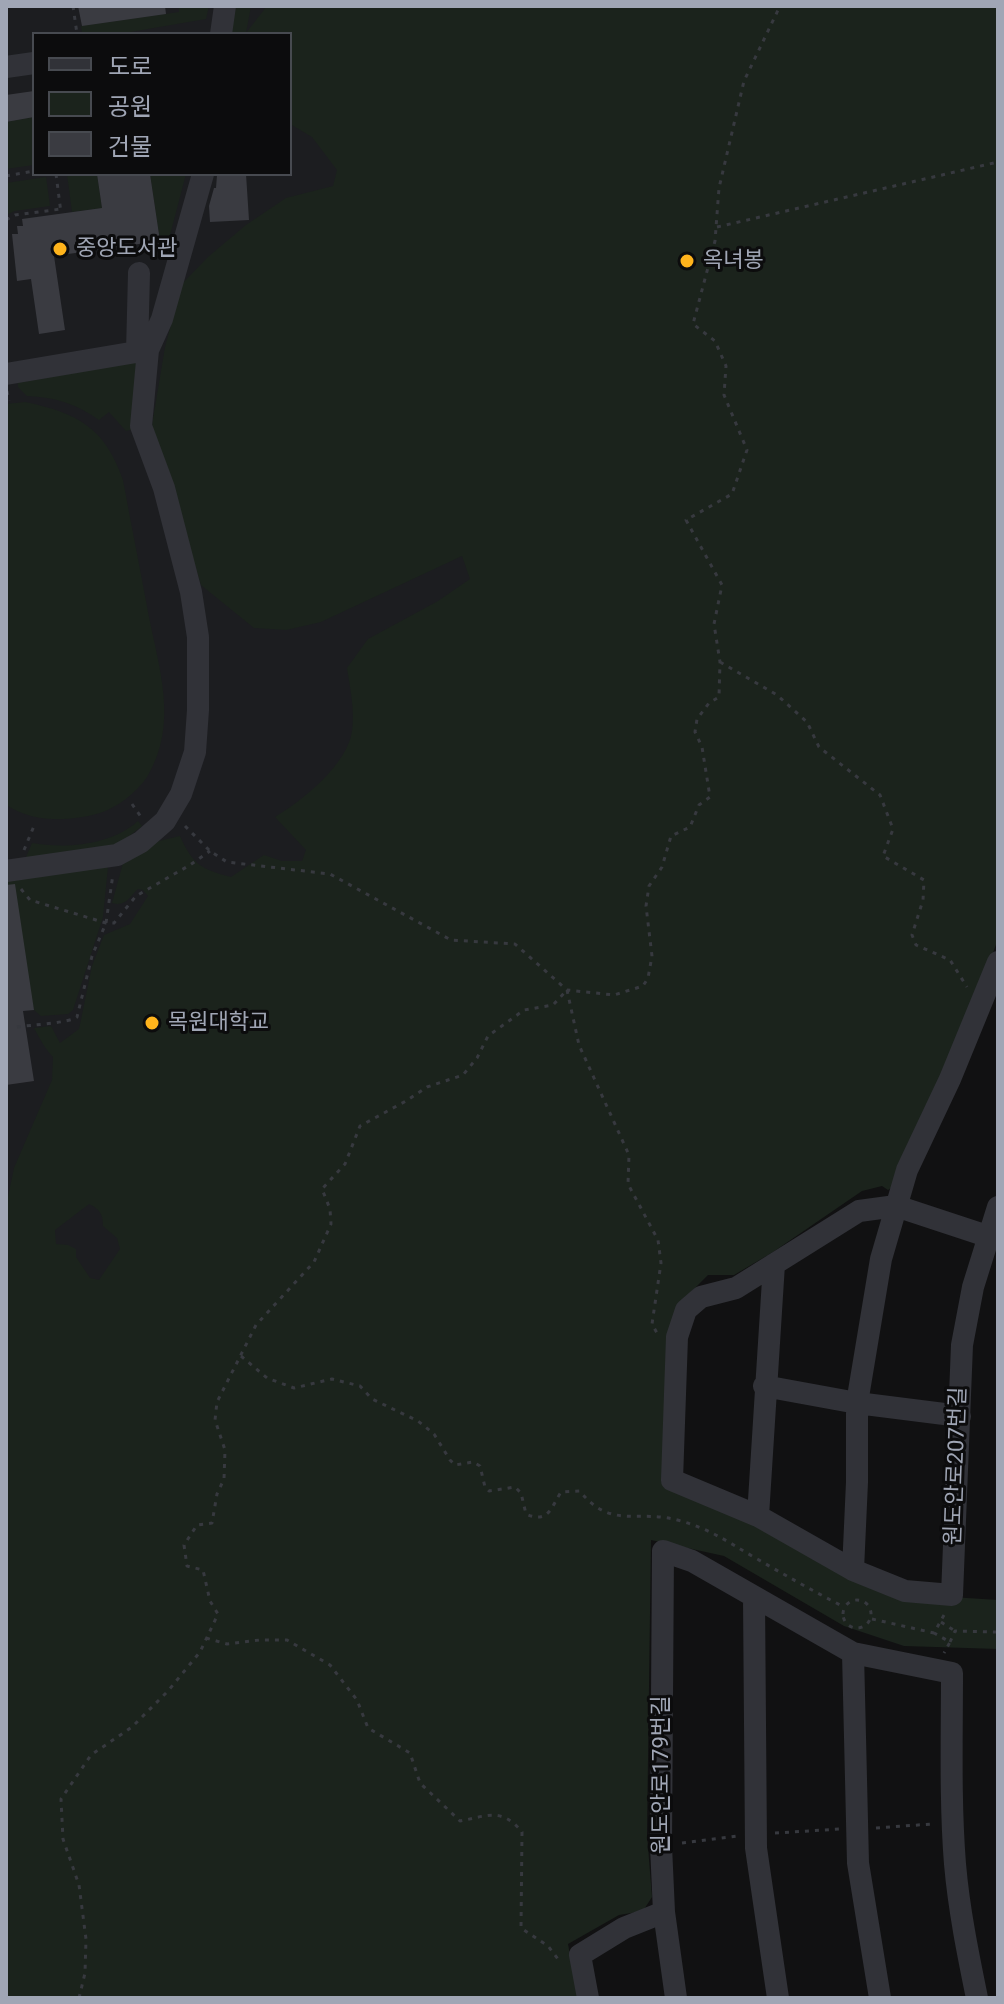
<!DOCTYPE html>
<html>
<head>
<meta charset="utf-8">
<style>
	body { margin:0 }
	#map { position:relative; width:1004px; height:2004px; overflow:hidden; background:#111112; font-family:Roboto,"Noto Sans KR",sans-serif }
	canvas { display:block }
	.frame { position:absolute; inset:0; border:8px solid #a0a6b5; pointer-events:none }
	.legend { position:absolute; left:32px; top:32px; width:260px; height:144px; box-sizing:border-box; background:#0c0c0d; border:2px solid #474a50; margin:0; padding:10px 14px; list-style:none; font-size:24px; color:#a0a6b5 }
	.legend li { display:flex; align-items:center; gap:16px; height:40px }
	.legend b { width:40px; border:2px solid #474a50 }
</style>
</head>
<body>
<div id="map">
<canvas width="1004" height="2004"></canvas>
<div class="frame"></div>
<ul class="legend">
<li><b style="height:10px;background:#313238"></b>도로</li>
<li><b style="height:22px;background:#1b231c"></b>공원</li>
<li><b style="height:22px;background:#3a3b41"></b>건물</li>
</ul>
</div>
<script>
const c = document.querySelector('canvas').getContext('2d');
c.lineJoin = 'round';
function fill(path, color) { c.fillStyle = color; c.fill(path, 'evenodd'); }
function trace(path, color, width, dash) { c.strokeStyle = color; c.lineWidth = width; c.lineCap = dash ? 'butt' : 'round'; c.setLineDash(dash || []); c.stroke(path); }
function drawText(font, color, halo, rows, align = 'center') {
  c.font = font + ' Roboto,"Noto Sans KR",sans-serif'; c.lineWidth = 6; c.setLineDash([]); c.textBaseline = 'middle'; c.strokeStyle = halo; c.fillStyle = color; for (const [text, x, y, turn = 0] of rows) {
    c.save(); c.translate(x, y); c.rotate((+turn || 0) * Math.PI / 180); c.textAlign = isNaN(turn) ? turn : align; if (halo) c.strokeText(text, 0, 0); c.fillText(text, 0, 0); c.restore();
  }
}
fill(new Path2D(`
	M 6,6 L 406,6 L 488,529 L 6,1998 ZM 34,34 L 290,34 L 290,174 L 34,174 Z`), '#1c1d20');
fill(new Path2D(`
	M 179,6 L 209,6 L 206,19 L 119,34 L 82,34 L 81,26 L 179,12 Z
	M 236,6 L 251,6 L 246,33 L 267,6 L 998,6 L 998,939 L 952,1066 L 901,1182 L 888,1190 L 882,1186 L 862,1191 L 773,1252 L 734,1275 L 708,1275 L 678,1305 L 672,1483 L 905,1594 L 998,1600 L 998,1649 L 904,1646 L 844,1626 L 724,1556 L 651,1540 L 647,1834 L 652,1897 L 643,1911 L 619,1915 L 568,1944 L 578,1998 L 6,1998 L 6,1206 L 14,1168 L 52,1080 L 53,1057 C 45,1049 39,1037 34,1028 L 51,1026 L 60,1043 L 79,1029 L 92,966 L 104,935 L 130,924 L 148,896 L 143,890 L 138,889 C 129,897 126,907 112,903 L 123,863 L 159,841 L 180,836 C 193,865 201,869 231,877 L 264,855 L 282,861 L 302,861 L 306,850 L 275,817 C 302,801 348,764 352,731 C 355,710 350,688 347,668 L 368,639 L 438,601 L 470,579 L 462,556 L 321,622 L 286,630 L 254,628 L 201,585 L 152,425 L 165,347 L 182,284 L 208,257 L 246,225 L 286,198 L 333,186 L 337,170 L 312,137 L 290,124 L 290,34 L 231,34 ZM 89,1204 C 99,1209 103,1213 103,1226 L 117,1238 L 120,1249 L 99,1280 L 90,1278 L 76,1257 L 76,1249 L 68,1245 L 56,1244 L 55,1230 Z
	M 34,117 L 34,165 L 6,169 L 6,122 Z
	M 67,174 L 97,174 L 102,208 L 72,212 Z
	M 150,174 L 186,174 L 169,239 L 160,241 Z
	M 46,177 L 50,206 L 15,211 L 6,215 L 6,183 Z
	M 143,360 L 134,429 L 126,431 L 109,412 L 99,420 C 77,404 55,397 27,396 L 18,387 L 18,383 Z
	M 25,402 C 78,413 105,428 123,480 C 131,524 140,568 148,612 C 159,669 179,724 147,777 C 136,793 118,807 100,813 C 69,822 34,823 6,805 L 6,404 Z
	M 138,821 L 142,826 L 119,844 L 24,862 L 32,843 C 66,849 112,845 138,821 Z
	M 108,867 L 103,917 L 73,1010 L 68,1014 L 41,1016 L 34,1010 L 6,894 L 6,877 Z`), '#1b231c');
fill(new Path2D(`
	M 78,6 L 165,6 L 166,14 L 82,26 Z
	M 34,91 L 34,117 L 6,122 L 6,95 Z
	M 97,174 L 150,174 L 160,241 L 54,256 L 65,330 L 39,334 L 31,279 L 17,281 L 12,234 L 18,234 L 17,226 L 23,226 L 22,219 L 102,208 Z
	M 246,174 L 249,220 L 210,222 L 209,206 L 214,188 L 216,188 L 217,175 Z
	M 15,884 L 34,1010 L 23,1011 L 34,1081 L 6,1085 L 6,885 Z`), '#3a3b41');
trace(new Path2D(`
	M 73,6 L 77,34
	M 56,174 L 61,213
	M 6,176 L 34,171
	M 6,220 L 15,215 L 61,209
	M 717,227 L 998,162
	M 7,391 L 9,401
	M 720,662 L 777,695 L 807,722 L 819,747 L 880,795 L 893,829 L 883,856 L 924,880 L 923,900 L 912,935 L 916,945 L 950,960 L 967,987
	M 132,804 L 141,817
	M 185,826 L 210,851 L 227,862 L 330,874 L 451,940 L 515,944 L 567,990 L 614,995 L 643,986 L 648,978 L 652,956 L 646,906 L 649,886 L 662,867 L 671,836 L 690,827 L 699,805 L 710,797 L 702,747 L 695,732 L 697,719 L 709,703 L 719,697 L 720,662 L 714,624 L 722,585 L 686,520 L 732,494 L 747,450 L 724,395 L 726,366 L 715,341 L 693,324 L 715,241 L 719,188 L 744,81 L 780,6
	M 24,850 L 34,826
	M 21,889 L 30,900 L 106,923 L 114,923 L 136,896 L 190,865 L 210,851
	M 567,990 L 579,1045 L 629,1155 L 628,1184 L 658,1240 L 661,1263 L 652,1324 L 658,1335
	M 17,1027 C 30,1025 70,1023 77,1017 L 92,956 L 106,923 L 113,874
	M 6,1029 L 7,1029
	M 241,1356 L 267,1378 L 294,1388 L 332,1379 L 360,1386 L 372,1399 L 418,1421 L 434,1434 L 450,1460 L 455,1465 L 473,1462 L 480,1466 L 485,1487 L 489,1491 L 515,1487 L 521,1493 L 526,1514 C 548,1524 551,1508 561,1492 L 580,1491 C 611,1531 639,1508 681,1521 C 709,1529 727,1541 752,1556 C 783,1574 813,1591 844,1607
	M843 1614a14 14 0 1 1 28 0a14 14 0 1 1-28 0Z
	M 944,1615 L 934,1633 L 950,1642 L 944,1653
	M 872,1619 L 934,1633
	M 941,1622 L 955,1631
	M 206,1638 L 227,1644 L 260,1640 L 287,1640 L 330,1665 L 357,1700 L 368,1728 L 410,1753 L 420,1783 L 460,1821 C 487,1816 502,1807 522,1832 L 521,1928 L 548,1946 L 561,1963
	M 950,1642 L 955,1631 L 998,1632
	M 876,1828 L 932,1824
	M 775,1833 L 840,1829
	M 682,1843 L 738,1836
	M 79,1998 L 85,1973 L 86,1939 L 79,1885 L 63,1839 L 61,1799 L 91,1755 L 132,1727 L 168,1691 L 200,1652 L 218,1614 L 210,1601 L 203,1570 L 187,1566 L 184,1545 L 197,1525 L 212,1523 L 217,1494 L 224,1479 L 225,1450 L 215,1420 L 217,1402 L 256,1325 L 314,1262 L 331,1224 L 330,1209 L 322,1189 L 345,1164 L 360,1126 L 406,1101 L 427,1087 L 463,1075 L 477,1058 L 488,1036 L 524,1010 L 553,1005 L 567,990`), '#37393f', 3, [4, 6]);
trace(new Path2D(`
	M 221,34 L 225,6
	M 6,67 L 34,63
	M 137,352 L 139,273
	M 6,374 L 148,350
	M 6,871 L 117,855 L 141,842 L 165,821 L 181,794 L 195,752 L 198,710 L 198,637 L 191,592 L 164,488 L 141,426 L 148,350 L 162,319 L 203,174
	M 998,1207 L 973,1287 L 962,1345 L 952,1595 L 905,1591 L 853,1570 L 758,1516 L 672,1480 L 677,1337 L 686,1310 L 701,1297 L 736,1288 L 859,1211 L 896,1206 L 987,1236 L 998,1239
	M 764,1386 L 857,1403 L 960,1416
	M 758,1516 L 774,1264
	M 853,1570 L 857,1482 L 857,1403 L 881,1259 L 907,1170 L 950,1079 L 998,962
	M 754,1598 L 756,1848 L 778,1998
	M 853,1653 L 858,1863 L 880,1998
	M 588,1998 L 580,1955 L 624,1928 L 664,1912
	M 676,1998 L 664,1912 L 661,1846 L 663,1551 L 692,1561 L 853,1653 L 952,1673 C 952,1737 950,1801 955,1864 C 959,1910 968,1954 977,1998`), '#313238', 22);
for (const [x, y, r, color] of [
	[60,249,8,"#ffb41c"],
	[687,261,8,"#ffb41c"],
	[152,1023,8,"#ffb41c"]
]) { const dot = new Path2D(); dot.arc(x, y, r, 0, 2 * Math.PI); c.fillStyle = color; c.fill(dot); trace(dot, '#0c0c0d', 3); }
drawText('22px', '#a0a6b5', '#0c0c0d', [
	["중앙도서관",76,249],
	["옥녀봉",703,261],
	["목원대학교",168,1023]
], 'left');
drawText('22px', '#a0a6b5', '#0c0c0d', [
	["원도안로207번길",957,1466,-88],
	["원도안로179번길",662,1775,-90]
]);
</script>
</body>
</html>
